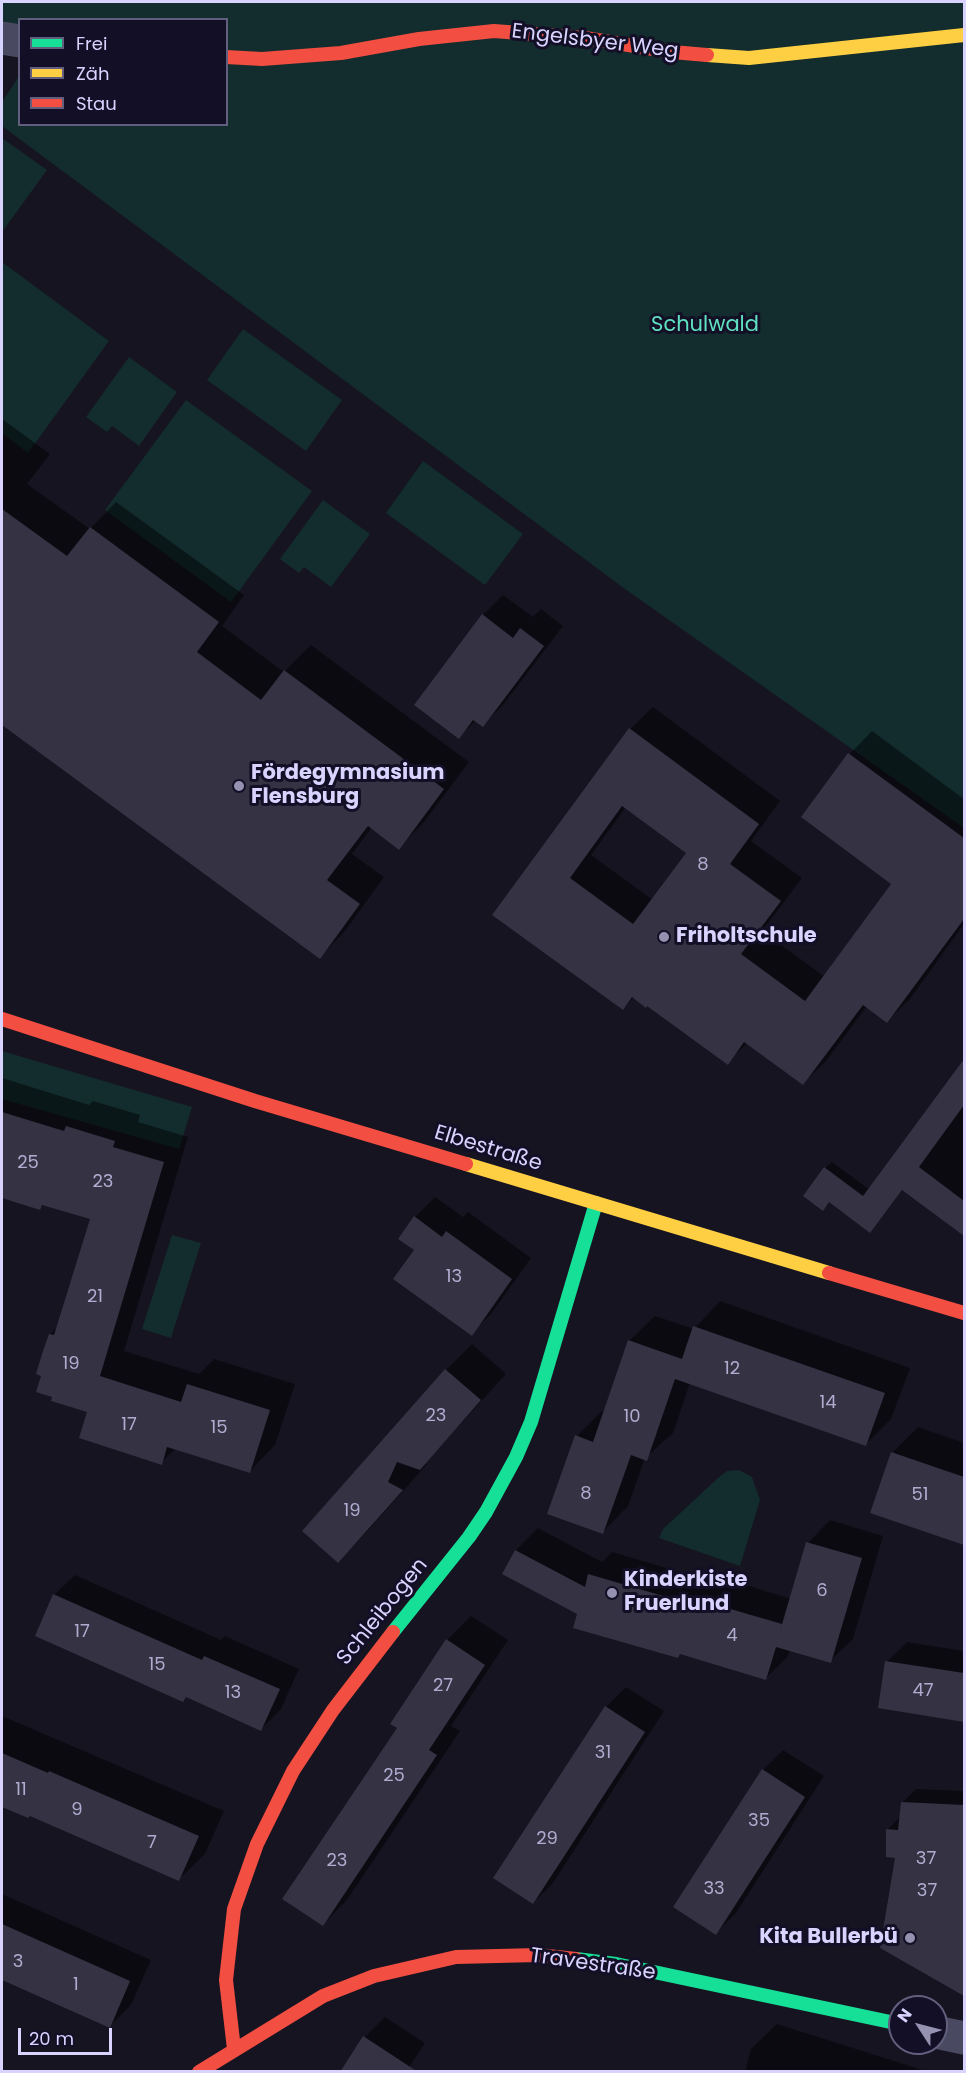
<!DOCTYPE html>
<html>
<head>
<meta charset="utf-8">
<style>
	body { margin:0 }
	#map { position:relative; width:966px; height:2073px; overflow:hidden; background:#161421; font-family:Poppins,sans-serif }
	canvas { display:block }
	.frame { position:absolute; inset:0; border:3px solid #d9d4ff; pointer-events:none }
	.legend { position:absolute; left:18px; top:18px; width:210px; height:108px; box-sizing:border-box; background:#130f26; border:2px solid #625e7d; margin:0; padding:8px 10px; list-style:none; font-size:18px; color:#d9d4ff }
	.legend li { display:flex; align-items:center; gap:12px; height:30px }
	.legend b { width:30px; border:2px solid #625e7d }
	.north { position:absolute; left:888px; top:1995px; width:60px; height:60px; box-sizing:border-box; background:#130f26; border:2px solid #625e7d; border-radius:50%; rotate:306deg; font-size:16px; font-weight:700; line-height:24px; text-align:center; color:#d9d4ff }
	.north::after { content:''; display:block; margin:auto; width:21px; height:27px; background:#9591b1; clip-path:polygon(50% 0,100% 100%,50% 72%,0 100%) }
	.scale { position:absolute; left:18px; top:2028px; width:94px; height:27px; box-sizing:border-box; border:3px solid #d9d4ff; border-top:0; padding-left:8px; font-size:18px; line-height:21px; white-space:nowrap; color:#d9d4ff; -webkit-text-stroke:4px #130f26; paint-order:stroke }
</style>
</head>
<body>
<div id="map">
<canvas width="966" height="2073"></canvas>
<div class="frame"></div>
<ul class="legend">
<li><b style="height:8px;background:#16e098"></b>Frei</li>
<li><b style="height:8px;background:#ffcf43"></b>Zäh</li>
<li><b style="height:8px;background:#f24e42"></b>Stau</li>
</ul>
<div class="north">N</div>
<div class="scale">20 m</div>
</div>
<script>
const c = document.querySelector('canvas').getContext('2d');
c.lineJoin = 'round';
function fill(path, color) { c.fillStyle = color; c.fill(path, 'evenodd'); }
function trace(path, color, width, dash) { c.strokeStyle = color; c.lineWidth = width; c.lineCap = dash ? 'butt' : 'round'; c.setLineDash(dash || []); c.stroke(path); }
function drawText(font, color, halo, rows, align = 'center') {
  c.font = font + ' Poppins,sans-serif'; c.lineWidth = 6; c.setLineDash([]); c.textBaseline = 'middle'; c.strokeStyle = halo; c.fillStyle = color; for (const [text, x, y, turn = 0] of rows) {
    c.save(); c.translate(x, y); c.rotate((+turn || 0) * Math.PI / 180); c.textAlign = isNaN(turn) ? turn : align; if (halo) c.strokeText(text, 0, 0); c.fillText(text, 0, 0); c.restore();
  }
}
fill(new Path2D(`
	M 2,2 L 964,2 L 964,828 L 625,589 L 2,126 L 2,102 L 19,76 L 20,124 L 226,124 L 226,20 L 20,20 L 19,51 L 2,47 Z
	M 2,138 L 47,170 L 2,232 Z
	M 2,262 L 109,341 L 28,453 L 2,433 Z
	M 243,329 L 342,400 L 306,451 L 207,380 Z
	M 129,357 L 177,392 L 139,446 L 112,426 L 107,432 L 86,417 Z
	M 186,400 L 312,491 L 231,602 L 105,510 Z
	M 423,461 L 523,534 L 485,585 L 386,513 Z
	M 323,500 L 370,534 L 331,587 L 304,567 L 299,573 L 280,559 Z
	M 2,1051 L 192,1107 L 179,1149 L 2,1099 Z
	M 172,1235 L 201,1243 L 171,1338 L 142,1329 Z
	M 739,1470 L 752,1477 L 760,1500 L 740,1566 L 659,1538 L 663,1529 L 718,1478 L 727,1471 Z`), '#132c2d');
fill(new Path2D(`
	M 2,419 L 50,454 L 27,484 L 90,529 L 116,502 L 244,595 L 222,626 L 284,672 L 311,645 L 469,762 L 424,822 L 399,848 L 372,827 L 352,854 L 384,877 L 345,931 L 320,957 L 2,723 Z
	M 503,595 L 533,617 L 541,609 L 563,626 L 503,705 L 483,725 L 476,720 L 459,737 L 483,615 Z
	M 653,707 L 780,801 L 751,841 L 802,878 L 762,931 L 825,977 L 893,883 L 803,817 L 850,754 L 872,731 L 964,799 L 964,924 L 910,999 L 887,1021 L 867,1006 L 826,1061 L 803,1083 L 747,1043 L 727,1063 L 648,1004 L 634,997 L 623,1008 L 494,914 L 630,729 ZM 626,807 L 688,853 L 653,900 L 591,855 Z
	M 964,1062 L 964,1234 L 903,1189 L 870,1231 L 830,1201 L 823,1209 L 825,1168 L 832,1162 L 870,1190 Z
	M 2,1078 L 89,1105 L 93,1101 L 140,1115 L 138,1122 L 188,1137 L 124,1351 L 199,1374 L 214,1359 L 295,1384 L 275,1445 L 250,1471 L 176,1448 L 161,1463 L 89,1411 L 54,1396 L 50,1335 L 58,1326 L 92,1218 L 44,1204 L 39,1209 L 2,1197 Z
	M 435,1197 L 463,1217 L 468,1212 L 531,1258 L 491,1314 L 471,1334 L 416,1250 L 415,1217 Z
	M 720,1301 L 910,1368 L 891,1419 L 866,1444 L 690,1383 L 673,1433 L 645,1458 L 628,1506 L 603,1532 L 577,1436 L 602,1411 L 605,1412 L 629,1341 L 655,1316 L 694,1329 Z
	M 472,1344 L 506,1374 L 425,1463 L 427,1464 L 363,1536 L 338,1561 L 304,1531 L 446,1370 Z
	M 918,1427 L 964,1443 L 964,1543 L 872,1512 L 892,1453 Z
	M 830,1520 L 883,1536 L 853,1639 L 830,1661 L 790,1650 L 788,1656 L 766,1678 L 682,1653 L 678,1657 L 579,1613 L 516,1550 L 538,1528 L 602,1562 L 612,1552 L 714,1582 L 719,1577 L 792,1599 L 808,1543 Z
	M 75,1575 L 221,1640 L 225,1636 L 299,1669 L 281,1709 L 261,1729 L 187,1696 L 183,1700 L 54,1595 Z
	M 471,1616 L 508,1640 L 451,1726 L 460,1731 L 347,1900 L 323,1924 L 399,1728 L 392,1724 L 447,1640 Z
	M 907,1642 L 964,1651 L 964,1720 L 880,1707 L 887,1662 Z
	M 626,1687 L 664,1711 L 553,1883 L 533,1903 L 495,1878 L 606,1707 Z
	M 2,1716 L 224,1811 L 205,1854 L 179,1879 L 30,1814 L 28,1817 L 2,1805 Z
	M 783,1750 L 824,1776 L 736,1913 L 716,1933 L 763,1770 Z
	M 916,1789 L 964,1791 L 964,1994 L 882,1947 L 897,1857 L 887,1830 L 901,1816 L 902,1803 Z
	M 2,1894 L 151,1960 L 131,2005 L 110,2026 L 2,1979 Z
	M 385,2017 L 425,2043 L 406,2072 L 342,2072 L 365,2037 Z
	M 777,2024 L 929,2072 L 745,2072 L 751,2049 Z`), '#0007');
fill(new Path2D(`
	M 2,509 L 67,556 L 90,527 L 219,622 L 197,652 L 261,700 L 284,670 L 444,789 L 399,850 L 368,826 L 327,880 L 360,904 L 320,959 L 2,725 Z
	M 482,614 L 513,638 L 520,628 L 544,646 L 483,727 L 473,720 L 459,739 L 414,705 Z
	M 629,728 L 759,824 L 730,864 L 781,901 L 741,954 L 805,1001 L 891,884 L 801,817 L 848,753 L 964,838 L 964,919 L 887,1023 L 863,1005 L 803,1085 L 744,1042 L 728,1065 L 647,1006 L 646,1008 L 632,997 L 623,1010 L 492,915 ZM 622,806 L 686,853 L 633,924 L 570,878 Z
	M 964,1059 L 964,1105 L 919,1167 L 964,1201 L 964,1236 L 902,1190 L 870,1233 L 829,1202 L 823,1211 L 803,1196 L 824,1167 L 863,1196 Z
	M 2,1112 L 64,1131 L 66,1126 L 115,1141 L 113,1147 L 164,1162 L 100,1376 L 181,1402 L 187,1384 L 270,1410 L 250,1473 L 167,1447 L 162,1465 L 79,1438 L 87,1412 L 51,1401 L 52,1397 L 36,1392 L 41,1376 L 36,1374 L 42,1354 L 49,1334 L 54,1335 L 90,1219 L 42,1205 L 40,1210 L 2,1198 Z
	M 414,1216 L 442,1237 L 446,1231 L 512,1279 L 472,1336 L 393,1279 L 414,1250 L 398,1239 Z
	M 693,1326 L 885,1393 L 866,1446 L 675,1379 L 647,1461 L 631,1455 L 603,1534 L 547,1514 L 575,1435 L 593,1442 L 628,1340 L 682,1359 Z
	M 445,1369 L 481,1400 L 420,1470 L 397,1462 L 388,1482 L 403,1490 L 338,1563 L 302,1531 Z
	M 891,1452 L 964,1477 L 964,1545 L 870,1513 Z
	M 806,1542 L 862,1558 L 831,1663 L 776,1647 L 766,1680 L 680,1654 L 678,1658 L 573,1628 L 577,1614 L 502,1574 L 515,1550 L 585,1587 L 588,1574 L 694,1605 L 696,1599 L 782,1624 L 778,1638 Z
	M 53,1594 L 202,1660 L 204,1656 L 280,1689 L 261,1731 L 186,1697 L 183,1702 L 35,1636 Z
	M 446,1639 L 485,1665 L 429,1750 L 437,1755 L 323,1926 L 282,1899 L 397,1728 L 390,1724 Z
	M 885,1661 L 964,1673 L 964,1722 L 878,1708 Z
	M 605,1706 L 645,1732 L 533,1904 L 493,1878 Z
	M 2,1753 L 48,1773 L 49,1771 L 199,1836 L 179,1881 L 30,1816 L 28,1818 L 2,1807 Z
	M 762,1769 L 805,1797 L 716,1935 L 673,1907 Z
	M 901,1802 L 964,1805 L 964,1996 L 880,1948 L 895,1858 L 886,1857 L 886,1829 L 898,1830 Z
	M 2,1924 L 130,1981 L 110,2028 L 2,1980 Z
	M 363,2036 L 418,2072 L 340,2072 Z`), '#343243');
trace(new Path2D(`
	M 2,38 L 20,41
	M 936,2032 L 964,2038`), '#4a4962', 33);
trace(new Path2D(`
	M 393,1632 L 469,1537 L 486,1512 L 516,1457 L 531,1422 L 596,1203
	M 576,1959 L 616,1964 L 900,2024`), '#16e098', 14);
trace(new Path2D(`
	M 707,55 L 749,58 L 964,35
	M 466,1164 L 829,1273`), '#ffcf43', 14);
trace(new Path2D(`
	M 226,57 L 262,59 L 341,53 L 419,39 L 494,31 L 585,38 L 672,52 L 707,55
	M 2,1019 L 255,1101 L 466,1164
	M 829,1273 L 964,1313
	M 234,2049 L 226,1980 L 234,1909 L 257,1844 L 293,1771 L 333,1710 L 393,1632
	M 199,2072 L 323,1996 L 374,1976 L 456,1957 L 538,1955 L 576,1959`), '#f24e42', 14);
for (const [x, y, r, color] of [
	[239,786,6,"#9591b1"],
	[664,937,6,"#9591b1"],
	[612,1593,6,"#9591b1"],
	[910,1938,6,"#9591b1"]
]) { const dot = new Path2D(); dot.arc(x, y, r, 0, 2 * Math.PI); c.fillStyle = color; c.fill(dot); trace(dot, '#130f26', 2); }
drawText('18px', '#b0acd0', null, [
	["8",703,865],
	["25",28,1163],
	["23",103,1182],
	["13",454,1277],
	["21",95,1297],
	["19",71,1364],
	["12",732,1369],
	["14",828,1403],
	["23",436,1416],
	["10",632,1417],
	["17",129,1425],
	["15",219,1428],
	["8",586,1494],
	["51",920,1495],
	["19",352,1511],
	["6",822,1591],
	["17",82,1632],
	["4",732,1636],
	["15",157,1665],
	["27",443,1686],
	["47",923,1691],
	["13",233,1693],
	["31",603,1753],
	["25",394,1776],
	["11",21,1790],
	["9",77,1810],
	["35",759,1821],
	["29",547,1839],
	["7",152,1843],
	["37",926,1859],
	["23",337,1861],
	["33",714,1889],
	["37",927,1891],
	["3",18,1962],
	["1",76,1985]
]);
drawText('21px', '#d9d4ff', '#130f26', [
	["Engelsbyer Weg",595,42,7],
	["Elbestraße",488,1149,17],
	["Schleibogen",383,1612,-51],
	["Travestraße",593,1965,8]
]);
drawText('21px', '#5fe0c0', '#130f26', [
	["Schulwald",705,326]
]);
drawText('bold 21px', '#d9d4ff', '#130f26', [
	["Fördegymnasium",251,774],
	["Flensburg",251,798],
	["Friholtschule",676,937],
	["Kinderkiste",624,1581],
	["Fruerlund",624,1605],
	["Kita Bullerbü",898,1938,"right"]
], 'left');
</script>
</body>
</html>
